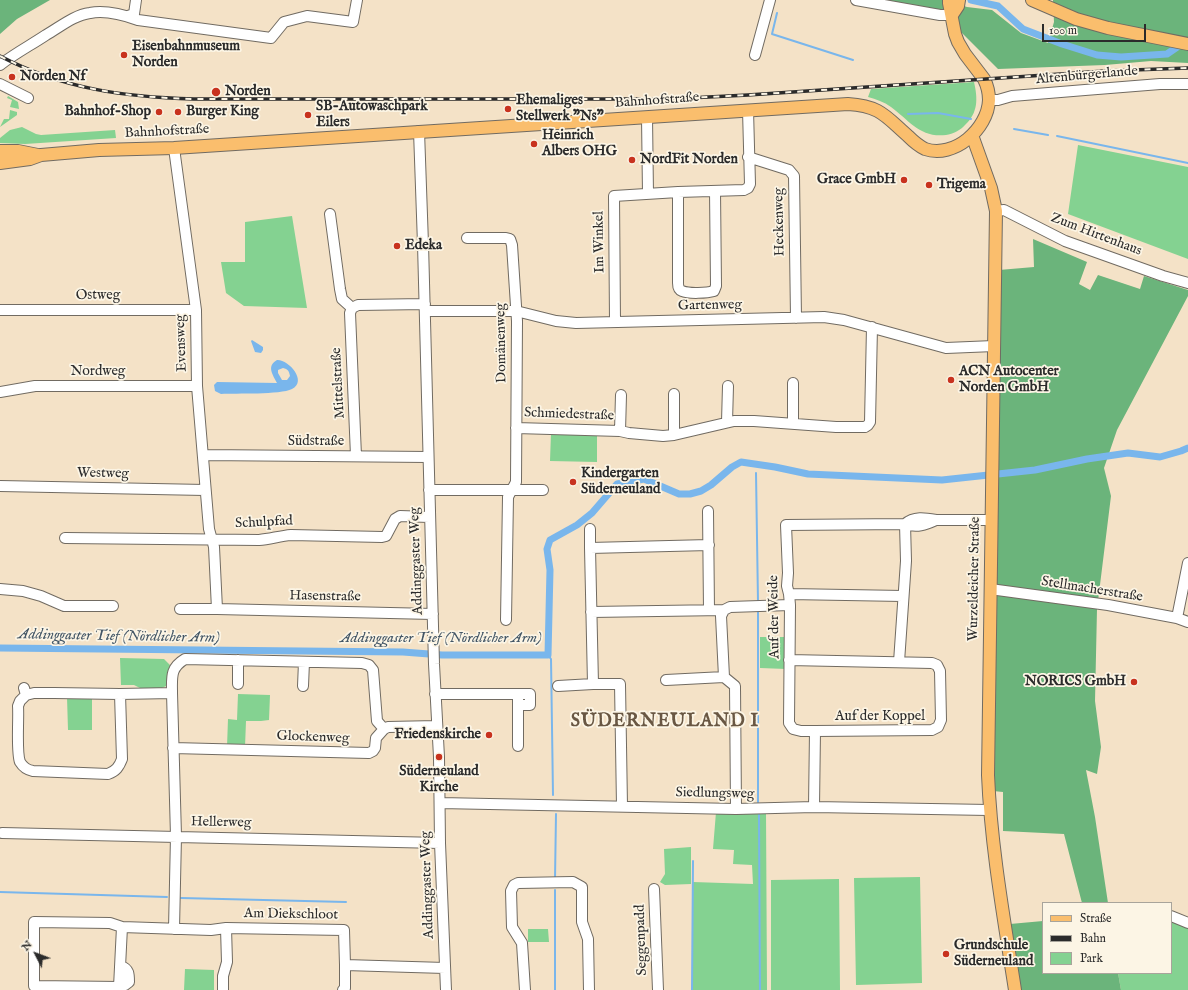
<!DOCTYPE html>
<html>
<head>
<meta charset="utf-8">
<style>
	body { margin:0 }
	#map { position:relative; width:1188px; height:990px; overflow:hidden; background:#f4e2c7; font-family:"IM FELL English",serif }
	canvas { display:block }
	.legend { position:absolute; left:1042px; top:902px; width:130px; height:72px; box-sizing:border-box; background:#fcf5e5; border:1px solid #a8a49b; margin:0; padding:5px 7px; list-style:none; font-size:12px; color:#2b2b2b }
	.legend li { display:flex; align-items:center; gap:8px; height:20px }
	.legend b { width:20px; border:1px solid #a8a49b }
	.north { position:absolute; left:16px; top:934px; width:40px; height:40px; -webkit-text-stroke:3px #fcf5e5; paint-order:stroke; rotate:312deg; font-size:11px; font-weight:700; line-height:16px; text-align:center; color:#2b2b2b }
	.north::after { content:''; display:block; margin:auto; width:14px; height:18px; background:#2b2b2b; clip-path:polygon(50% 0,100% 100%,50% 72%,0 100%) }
	.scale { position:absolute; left:1042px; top:24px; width:104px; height:18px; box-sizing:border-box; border:2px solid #2b2b2b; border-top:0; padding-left:5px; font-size:12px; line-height:14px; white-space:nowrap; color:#2b2b2b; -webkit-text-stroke:3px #fcf5e5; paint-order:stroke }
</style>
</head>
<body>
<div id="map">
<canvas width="1188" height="990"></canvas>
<ul class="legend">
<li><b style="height:5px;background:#fabe6d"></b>Straße</li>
<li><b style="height:5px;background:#2b2b2b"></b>Bahn</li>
<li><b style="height:11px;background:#84d291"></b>Park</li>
</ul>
<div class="north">N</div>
<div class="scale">100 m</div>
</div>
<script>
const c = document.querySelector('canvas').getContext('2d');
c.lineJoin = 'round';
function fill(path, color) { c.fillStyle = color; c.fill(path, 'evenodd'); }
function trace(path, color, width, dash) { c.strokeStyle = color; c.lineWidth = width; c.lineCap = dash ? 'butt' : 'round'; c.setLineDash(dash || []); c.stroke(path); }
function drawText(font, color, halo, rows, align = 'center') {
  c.font = font + ' "IM FELL English",serif'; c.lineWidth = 3.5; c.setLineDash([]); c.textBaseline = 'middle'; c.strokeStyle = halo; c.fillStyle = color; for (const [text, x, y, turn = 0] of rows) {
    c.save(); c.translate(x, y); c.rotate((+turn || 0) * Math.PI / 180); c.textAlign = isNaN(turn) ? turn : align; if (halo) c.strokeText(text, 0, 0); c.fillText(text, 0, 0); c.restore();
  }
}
fill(new Path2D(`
	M 974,82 C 978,99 978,113 965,125 C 961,130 953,134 946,135 C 920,138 910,121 891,107 C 884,102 876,99 868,97 L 871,89 Z
	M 8,96 L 18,102 L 19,109 L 10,107 L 12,100 L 7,98 Z
	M 10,110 L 17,112 L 17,115 L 0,127 L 4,119 L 9,119 Z
	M 22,127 L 36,134 L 41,135 L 115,130 L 116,138 L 25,144 L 0,143 L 0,138 L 10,130 Z
	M 1078,145 L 1188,167 L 1188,259 L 1068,214 Z
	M 292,216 L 307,308 L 244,306 L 226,293 L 221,262 L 245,262 L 245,222 Z
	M 551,433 L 597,435 L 597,462 L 550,461 Z
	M 760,637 L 786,637 L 786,669 L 760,668 Z
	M 120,658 L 164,659 L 170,665 L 166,686 L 162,688 L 142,689 L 134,685 L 121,685 Z
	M 238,694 L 270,695 L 269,720 L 261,721 L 246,721 L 245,747 L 227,747 L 228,719 L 237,720 Z
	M 67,697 L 92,697 L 92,730 L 68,730 Z
	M 716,812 L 766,812 L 767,990 L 692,990 L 693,882 L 753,884 L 752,865 L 733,864 L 734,850 L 713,849 Z
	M 691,847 L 691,884 L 665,885 L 660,882 L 665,874 L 664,849 Z
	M 920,877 L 922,983 L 856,985 L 854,878 Z
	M 839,879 L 840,990 L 771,990 L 771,880 Z
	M 1171,920 L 1188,926 L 1188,990 L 1121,990 L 1118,973 L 1171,973 Z
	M 528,929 L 548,929 L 549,942 L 528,942 Z
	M 185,969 L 214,970 L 214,990 L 184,990 Z`), '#84d291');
fill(new Path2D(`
	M 0,0 L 50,0 L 17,19 L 0,34 Z
	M 880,0 L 945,0 L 967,7 L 992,10 L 1021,33 L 1048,43 L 1054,22 L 1053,0 L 1188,0 L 1188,63 L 1151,61 L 1105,65 L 998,69 L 940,11 Z
	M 1033,239 L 1087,262 L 1079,284 L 1090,290 L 1098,275 L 1140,289 L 1144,276 L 1188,290 L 1188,296 L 1117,430 L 1104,468 L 1111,496 L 1097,609 L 1095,701 L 1101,747 L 1097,774 L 1086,770 L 1095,817 L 1108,903 L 1082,903 L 1064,834 L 1003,831 L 1003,792 L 993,791 L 999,270 L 1034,267 Z
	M 1043,921 L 1043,973 L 1118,973 L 1121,990 L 1019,990 L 1010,924 Z`), '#6bb47b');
fill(new Path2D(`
	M 252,340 L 263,347 L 263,350 L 261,353 L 255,352 L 251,341 Z
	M 277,360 C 288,359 308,381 292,389 C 280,395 236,393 221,394 L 215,391 L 214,385 L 217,382 L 277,383 C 273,375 266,366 277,360 ZM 283,368 C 288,369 289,371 290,376 L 287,380 L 282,380 L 278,373 L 278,370 Z`), '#79b6ec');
trace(new Path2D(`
	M 777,13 L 772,34 L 853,60
	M 908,114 L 938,113 L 971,119
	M 1014,129 L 1048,135
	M 1057,136 L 1188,163
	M 756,473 L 758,602
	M 758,610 L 758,802
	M 548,655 L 551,659 L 553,795
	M 759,815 L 760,990
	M 555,879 L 556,814
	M 555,890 L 555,990
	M 0,892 L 167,897
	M 181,898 L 346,902
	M 692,990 L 693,861`), '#79b6ec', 2);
trace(new Path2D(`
	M 971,0 L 998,6 L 1023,29 L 1062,44 L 1097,55 L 1121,57 L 1167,54 L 1183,43
	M 0,648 L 403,652 L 442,655 L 548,655 L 550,570 L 547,549 L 550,540 L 577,525 L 592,513 L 617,484 L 644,479 L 679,494 L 690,494 L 701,491 L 711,485 L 732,467 L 741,462 L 775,467 L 808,474 L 942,480 L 1035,470 L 1087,459 L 1128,453 L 1160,457 L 1181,451 L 1188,448`), '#79b6ec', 7);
const minor = new Path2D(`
	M 856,0 L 940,15 L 952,15
	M 128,16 L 134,14 L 136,0
	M 755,55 L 770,0
	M 0,65 C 14,54 31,45 46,35 C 60,27 74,15 90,13 C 105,10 124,15 138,20 L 271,38 L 284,22 L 307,16 L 353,22 L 357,0
	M 0,84 L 28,98
	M 989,100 L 998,100 L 1012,96 L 1085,90 L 1160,84 L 1188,84
	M 647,117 L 648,194
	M 419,131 L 423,244 L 434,664 L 439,757 L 440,843 L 446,990
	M 174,148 L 196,310 L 197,386 L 209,529 L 214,547 L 217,609
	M 748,157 L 789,170 L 794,176 L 796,318
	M 678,192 L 678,283 C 678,287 679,290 682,291 C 689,294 707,293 714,291 L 716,286 L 715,191
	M 996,211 L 1004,210 L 1065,241 L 1163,276 L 1188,283
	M 330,214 L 340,289 L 342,299 L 352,308 L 350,313 L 356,456
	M 467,238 L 506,238 L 510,239 L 512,245 L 517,321 L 516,482 L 508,497 L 506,620
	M 352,308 L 358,305 L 425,304
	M 0,310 L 196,310
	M 425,311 L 516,311 L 556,321 L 576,323 L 824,317 L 844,320 L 946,348 L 994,346
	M 615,322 L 614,196 L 678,192 L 744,190 L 748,188 L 750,184 L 748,110
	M 793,383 L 793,424
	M 0,392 L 35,386 L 197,386
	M 727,422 L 728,386
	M 516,428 L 620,431 L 629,433 L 663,436 L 674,435 L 734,421 L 754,421 L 836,427 L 865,427 L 868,425 L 870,422 L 872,327
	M 620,431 L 621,395
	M 674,435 L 674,394
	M 203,455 L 428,457
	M 0,486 L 205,490
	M 429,490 L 543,490
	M 708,511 L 709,610
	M 936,520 L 991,520
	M 590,529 L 590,548 L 709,545
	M 65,538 L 259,540 C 270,539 280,536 291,535 L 382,537 L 386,536 L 395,519 L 400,516 L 429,517
	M 590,548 L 593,684 L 620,684 L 622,806
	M 0,589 L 23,591 L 41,596 L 64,606 L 113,606
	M 990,589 L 1108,605 L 1177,618 L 1188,622
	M 789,594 L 903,596
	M 180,609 L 217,609 L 433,614
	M 591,612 L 724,610
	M 1177,618 L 1188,563
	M 789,660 L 932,663 L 937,665 L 940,671 L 941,720 L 938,727 L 932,730 L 815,731
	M 899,662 L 906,561 L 905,524
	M 666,680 L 724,677
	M 238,684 L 238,660
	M 303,686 L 304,662
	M 558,686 L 593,684
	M 24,688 L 26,695 L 34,693 L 54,693 L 120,694
	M 435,694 L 518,694 L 518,746
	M 518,694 L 530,694 L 530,705 L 518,705
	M 26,695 L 20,701 L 18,706 C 19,718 16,752 20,762 C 23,767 27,770 33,771 L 108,774 C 116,771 119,767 122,759 L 120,694 L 172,693
	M 173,748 L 369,753 L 373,751 L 375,748 L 376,738 L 384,729 L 388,727 L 437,726
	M 440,803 L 736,809 L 814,807 L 989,810
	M 814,807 L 815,731 L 801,731 L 793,729 L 789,723 L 790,605 L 789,594 L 787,586 L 788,573 L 786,525 L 905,524 C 917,528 925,525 936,520 C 925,518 914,516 905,524
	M 736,809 L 735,686 L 724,677 L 721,616 L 724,610 L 730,607 L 790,605
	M 2,833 L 440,843
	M 654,889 L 658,990
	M 1171,916 L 1188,923
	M 226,928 L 344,930 L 345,965
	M 174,929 L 176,836 L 172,693 C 172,677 170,668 185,659 L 362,663 L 369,665 L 373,670 L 377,721 L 384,729
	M 121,966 C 129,969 129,974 129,982 L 125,985 L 119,987 L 34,986 L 34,922 L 110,923 L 122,927 L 211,930 L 226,928 L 227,962 L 223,976 L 223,990
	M 119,987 L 122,927
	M 343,990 L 345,988 L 345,965 L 445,968
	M 525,990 L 522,943 L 512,927 L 511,891 L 514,885 L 518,883 L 573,882 L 582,887 L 582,922 L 588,939 L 589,990`);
const major = new Path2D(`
	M 1032,0 L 1076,19 L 1108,28 L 1188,44
	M 952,15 L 958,6 L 959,0
	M 972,135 L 991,188 L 996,211 L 988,775 C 991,847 1004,919 1015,990
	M 0,151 L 18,151 L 38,155
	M 0,163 L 30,159 L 41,155 L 99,150 L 174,148 L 848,104 C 881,106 886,117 908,136 C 913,141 919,146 925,149 C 954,159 988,129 989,100 C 989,93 987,85 984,79 L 965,54 L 958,42 L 955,34 L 949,3 L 949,0`);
trace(minor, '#716b62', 12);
trace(major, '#716b62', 14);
trace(minor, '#fff', 10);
trace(major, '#fabe6d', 12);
const rail = new Path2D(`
	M 0,56 C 63,89 124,97 194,99 L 669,99 L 748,95 L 1105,71 L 1188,68`);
trace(rail, '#2b2b2b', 3.5);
trace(rail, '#fcf5e5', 2, [6]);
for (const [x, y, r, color] of [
	[124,55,4,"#c8321e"],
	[12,77,4,"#c8321e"],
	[216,92,5,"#c8321e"],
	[508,109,4,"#c8321e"],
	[159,112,4,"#c8321e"],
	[178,112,4,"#c8321e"],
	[308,115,4,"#c8321e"],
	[534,144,4,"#c8321e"],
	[632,160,4,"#c8321e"],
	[904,180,4,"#c8321e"],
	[929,185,4,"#c8321e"],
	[397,246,4,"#c8321e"],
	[951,380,4,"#c8321e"],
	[573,482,4,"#c8321e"],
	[1134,682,4,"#c8321e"],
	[489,735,4,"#c8321e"],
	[439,757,4,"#c8321e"],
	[946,954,4,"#c8321e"]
]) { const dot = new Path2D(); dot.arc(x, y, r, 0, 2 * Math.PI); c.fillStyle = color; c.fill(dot); trace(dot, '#fcf5e5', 1.5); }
drawText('bold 14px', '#2b2b2b', '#fcf5e5', [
	["Eisenbahnmuseum",132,47],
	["Norden",132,63],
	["Norden Nf",20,77],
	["Norden",225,92],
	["Ehemaliges",516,101],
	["Stellwerk \"Ns\"",516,117],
	["SB-Autowaschpark",316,107],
	["Eilers",316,123],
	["Bahnhof-Shop",151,112,"right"],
	["Burger King",186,112],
	["Heinrich",542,136],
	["Albers OHG",542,152],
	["NordFit Norden",640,160],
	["Grace GmbH",896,180,"right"],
	["Trigema",937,185],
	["Edeka",405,246],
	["ACN Autocenter",959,372],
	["Norden GmbH",959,388],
	["Kindergarten",581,474],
	["Süderneuland",581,490],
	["NORICS GmbH",1126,682,"right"],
	["Friedenskirche",481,735,"right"],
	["Süderneuland",439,772,"center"],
	["Kirche",439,788,"center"],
	["Grundschule",954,946],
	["Süderneuland",954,962]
], 'left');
drawText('14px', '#2b2b2b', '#fcf5e5', [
	["Altenbürgerlande",1087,76,-5],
	["Bahnhofstraße",657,101,-4],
	["Bahnhofstraße",167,132,-3],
	["Heckenweg",780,222,-91],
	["Zum Hirtenhaus",1096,235,21],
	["Im Winkel",600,242,-91],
	["Ostweg",98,296],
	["Gartenweg",710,306,-1],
	["Evensweg",182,343,-92],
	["Domänenweg",502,343,-91],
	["Nordweg",98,372],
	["Mittelstraße",339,383,-93],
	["Schmiedestraße",569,415,2],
	["Südstraße",316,442],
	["Westweg",103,474,1],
	["Schulpfad",264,523,-3],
	["Addinggaster Weg",417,561,-92],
	["Wurzeldeicher Straße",975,579,-89],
	["Stellmacherstraße",1092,590,9],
	["Hasenstraße",325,597,1],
	["Auf der Weide",775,617,-91],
	["Auf der Koppel",880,717],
	["Glockenweg",313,738,2],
	["Siedlungsweg",715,794,1],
	["Hellerweg",221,823,1],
	["Addinggaster Weg",428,885,-92],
	["Am Diekschloot",291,915,1],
	["Seggenpadd",642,940,-92]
]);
drawText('italic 15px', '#425565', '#fcf5e5', [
	["Addinggaster Tief (Nördlicher Arm)",119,637,1],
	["Addinggaster Tief (Nördlicher Arm)",441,639]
]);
c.letterSpacing = '1px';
drawText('bold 18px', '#695743', '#fcf5e5', [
	["SÜDERNEULAND I",665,722]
]);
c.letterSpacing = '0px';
</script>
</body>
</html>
